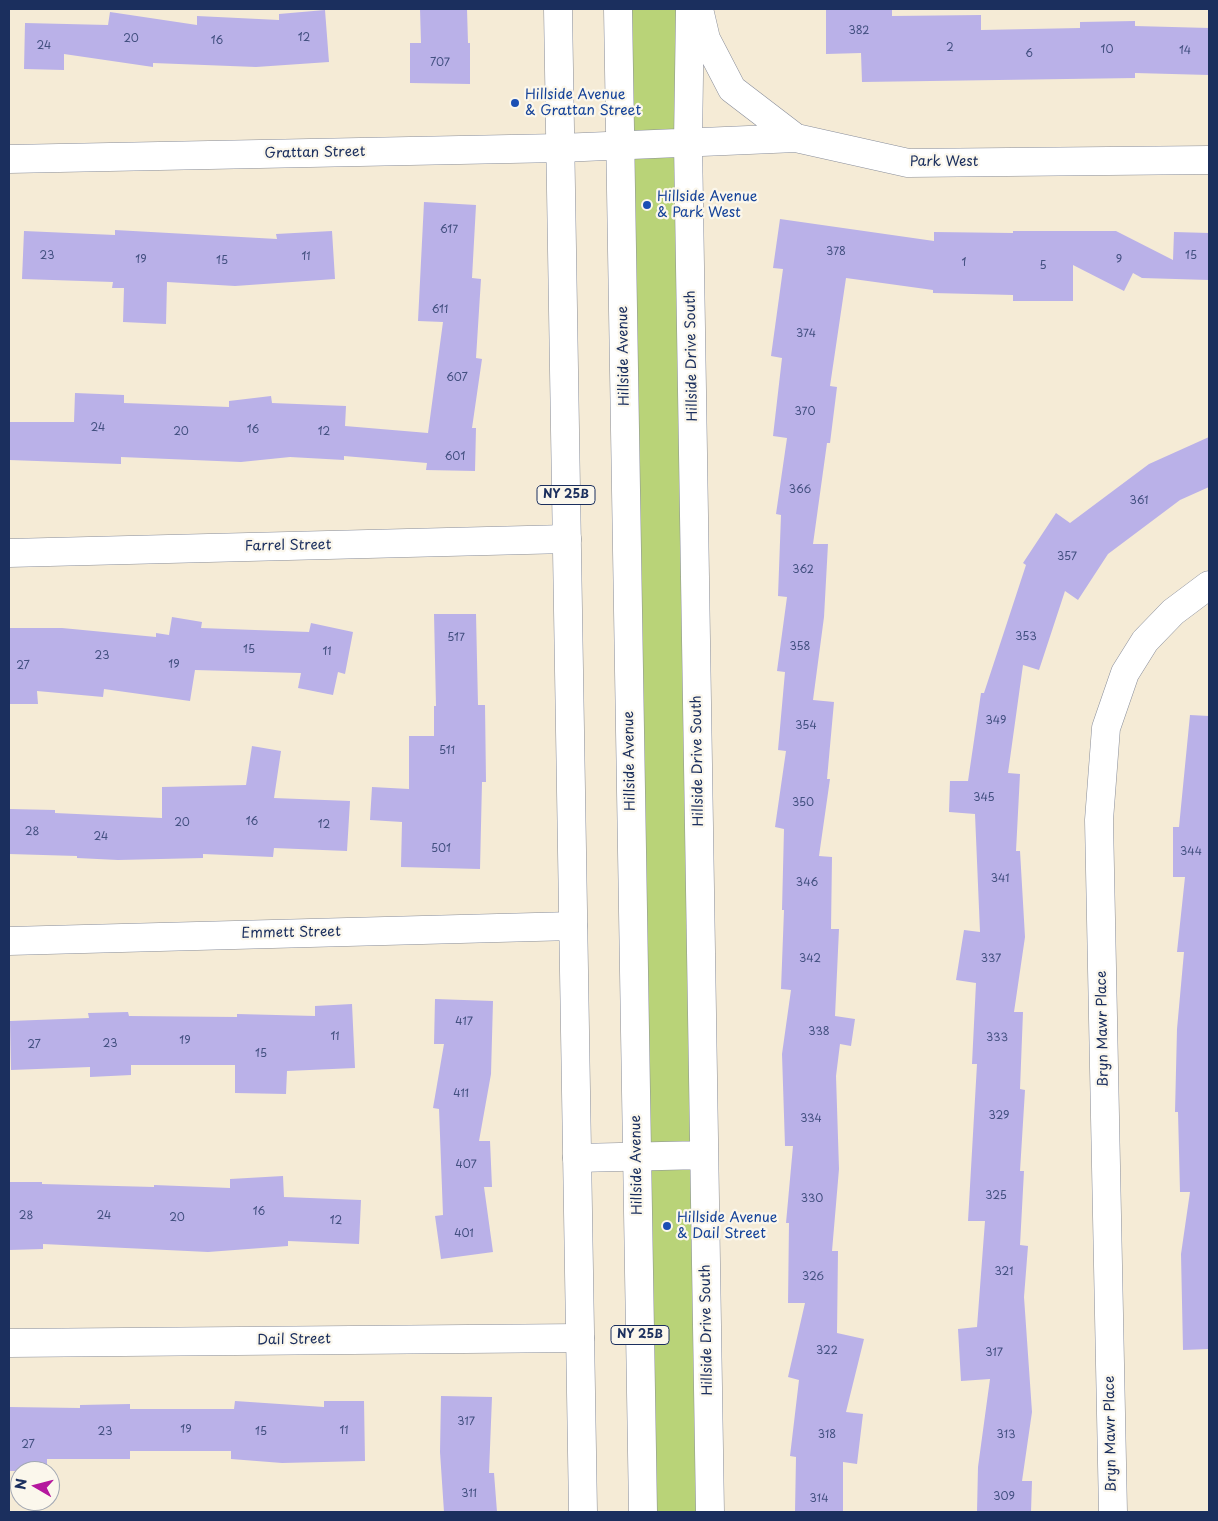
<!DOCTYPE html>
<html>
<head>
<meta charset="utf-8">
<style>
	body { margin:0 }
	#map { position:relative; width:1218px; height:1521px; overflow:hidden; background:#f5ebd6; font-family:"Playpen Sans",sans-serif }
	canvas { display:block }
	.frame { position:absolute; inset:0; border:10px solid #1b2f5e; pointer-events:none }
	.north { position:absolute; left:10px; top:1461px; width:50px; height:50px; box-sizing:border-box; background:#fbf7ec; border:1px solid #a1a7b3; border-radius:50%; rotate:278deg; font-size:14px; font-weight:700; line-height:20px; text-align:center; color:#1b2f5e }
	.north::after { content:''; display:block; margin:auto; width:18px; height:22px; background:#b5179e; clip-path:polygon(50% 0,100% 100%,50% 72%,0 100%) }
</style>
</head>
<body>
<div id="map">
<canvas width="1218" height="1521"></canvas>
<div class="frame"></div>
<div class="north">N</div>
</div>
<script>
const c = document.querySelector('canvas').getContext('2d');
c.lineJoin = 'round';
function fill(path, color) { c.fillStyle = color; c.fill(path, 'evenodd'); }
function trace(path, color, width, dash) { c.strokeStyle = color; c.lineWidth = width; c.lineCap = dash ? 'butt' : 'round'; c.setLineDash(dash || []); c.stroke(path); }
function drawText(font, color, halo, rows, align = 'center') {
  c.font = font + ' "Playpen Sans",sans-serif'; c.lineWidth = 4.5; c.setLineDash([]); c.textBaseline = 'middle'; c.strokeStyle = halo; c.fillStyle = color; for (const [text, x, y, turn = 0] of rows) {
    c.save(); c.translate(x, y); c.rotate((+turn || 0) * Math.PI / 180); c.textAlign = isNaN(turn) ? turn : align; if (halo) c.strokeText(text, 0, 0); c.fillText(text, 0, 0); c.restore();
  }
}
fill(new Path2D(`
	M 618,9 L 690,9 L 710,1512 L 643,1512 Z`), '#b9d378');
fill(new Path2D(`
	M 420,9 L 467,9 L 468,43 L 470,43 L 470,84 L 410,83 L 410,43 L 421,43 Z
	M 826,9 L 892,9 L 892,16 L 981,15 L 981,30 L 1080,28 L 1080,22 L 1135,21 L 1135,26 L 1209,28 L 1209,75 L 1135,73 L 1135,78 L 862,82 L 861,53 L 826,54 Z
	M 325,10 L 329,62 L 256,67 L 153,63 L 153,67 L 64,54 L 64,70 L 24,69 L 25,23 L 108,25 L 110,12 L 197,25 L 197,16 L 279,20 L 279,14 Z
	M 424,202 L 476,205 L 472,278 L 481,279 L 476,358 L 482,359 L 472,428 L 476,428 L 475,471 L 426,470 L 427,463 L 344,456 L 344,460 L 290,457 L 241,462 L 121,457 L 121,464 L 9,460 L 9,422 L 74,422 L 75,393 L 124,395 L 124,403 L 229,407 L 229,401 L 271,396 L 272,403 L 346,406 L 345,426 L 428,433 L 443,322 L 418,321 Z
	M 780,219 L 934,241 L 934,232 L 1013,233 L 1013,231 L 1116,231 L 1173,260 L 1174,232 L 1209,233 L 1209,280 L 1142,278 L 1133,273 L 1124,291 L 1073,265 L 1073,301 L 1013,301 L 1013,295 L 933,293 L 933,290 L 846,278 L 830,386 L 837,387 L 830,443 L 827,443 L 813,544 L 828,544 L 824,617 L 813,700 L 834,702 L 827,779 L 830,779 L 819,856 L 832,857 L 831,929 L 839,929 L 835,1016 L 855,1019 L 851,1046 L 840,1044 L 836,1076 L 839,1169 L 832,1251 L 838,1251 L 837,1333 L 864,1339 L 846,1412 L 863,1414 L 857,1464 L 843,1462 L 843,1512 L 795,1512 L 796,1457 L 790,1456 L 799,1380 L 788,1377 L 805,1303 L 788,1303 L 789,1223 L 786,1223 L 793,1146 L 785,1146 L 782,1054 L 791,990 L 781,989 L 784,910 L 782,910 L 784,829 L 775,827 L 786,751 L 778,750 L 785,672 L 777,671 L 787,597 L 778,596 L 781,515 L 776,514 L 787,438 L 773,436 L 782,358 L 771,356 L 783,269 L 773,268 Z
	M 115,230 L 277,239 L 276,234 L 332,231 L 335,279 L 235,286 L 167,282 L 166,324 L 123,322 L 124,288 L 112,288 L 113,282 L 22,279 L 24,231 L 115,235 Z
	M 1209,437 L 1209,487 L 1180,500 L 1108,554 L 1078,600 L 1065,591 L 1039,670 L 1023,665 L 1008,773 L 1020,774 L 1016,851 L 1020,851 L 1025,937 L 1014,1012 L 1023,1012 L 1020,1089 L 1025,1090 L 1020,1171 L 1024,1171 L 1020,1245 L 1028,1246 L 1024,1297 L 1032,1412 L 1022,1481 L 1032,1481 L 1031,1512 L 977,1512 L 978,1467 L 990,1379 L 961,1381 L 958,1329 L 977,1327 L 985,1221 L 968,1221 L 977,1064 L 972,1064 L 976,983 L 956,980 L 964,930 L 980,932 L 975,814 L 949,812 L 950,781 L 968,781 L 981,693 L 984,693 L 1026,565 L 1023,563 L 1056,513 L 1070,523 L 1149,464 Z
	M 434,614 L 476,614 L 478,705 L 485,705 L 486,782 L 482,782 L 480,869 L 401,867 L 402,822 L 370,820 L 372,787 L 409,789 L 409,736 L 434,736 L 434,706 L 436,706 Z
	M 172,617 L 202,622 L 201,628 L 309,632 L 311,623 L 353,632 L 345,674 L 338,672 L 333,695 L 298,688 L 301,673 L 195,670 L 190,701 L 104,689 L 103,697 L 37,691 L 38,704 L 9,704 L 9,628 L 62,628 L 156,637 L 156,633 L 169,635 Z
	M 1190,715 L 1209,716 L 1209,1349 L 1183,1350 L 1181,1254 L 1190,1192 L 1180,1192 L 1178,1112 L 1175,1112 L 1177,1029 L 1184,952 L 1177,952 L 1185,877 L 1173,877 L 1173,827 L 1179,827 Z
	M 252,746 L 281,751 L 274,798 L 350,801 L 347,851 L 274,848 L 273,857 L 203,854 L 203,858 L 118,860 L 77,858 L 77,856 L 9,854 L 9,809 L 55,810 L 55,813 L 162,818 L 162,787 L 246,785 Z
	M 435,999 L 493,1001 L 491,1074 L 479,1141 L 490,1141 L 492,1187 L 484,1187 L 493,1252 L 441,1259 L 435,1216 L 443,1215 L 439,1109 L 433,1108 L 444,1044 L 434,1044 Z
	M 352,1004 L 355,1068 L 287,1071 L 286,1094 L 235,1093 L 235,1065 L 131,1065 L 131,1075 L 90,1077 L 90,1067 L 11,1070 L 10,1021 L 89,1018 L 88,1013 L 128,1012 L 129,1016 L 237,1017 L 237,1014 L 315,1016 L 315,1006 Z
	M 283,1176 L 284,1197 L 361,1200 L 359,1244 L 288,1241 L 288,1246 L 208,1252 L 43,1244 L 43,1249 L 9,1250 L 9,1182 L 42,1182 L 42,1184 L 154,1187 L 154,1185 L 230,1188 L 230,1179 Z
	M 441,1396 L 492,1397 L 489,1473 L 494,1473 L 497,1512 L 444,1512 L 440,1452 Z
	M 235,1401 L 324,1407 L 324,1401 L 364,1401 L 365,1461 L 282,1463 L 231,1459 L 231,1451 L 130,1451 L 130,1459 L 47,1459 L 47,1471 L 9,1471 L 9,1407 L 80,1408 L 80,1405 L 130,1404 L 130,1409 L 234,1409 Z`), '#bab1e8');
const minor = new Path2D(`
	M 690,9 L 688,142 L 710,1512
	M 699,9 L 706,39 L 732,89 L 796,138
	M 9,159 L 560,148 L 796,138 L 908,163 L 1209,160
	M 9,553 L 567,539
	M 9,941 L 573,926
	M 577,1158 L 704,1155
	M 9,1343 L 580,1338
	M 1113,1512 L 1099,820 L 1106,728 L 1125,673 L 1145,641 L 1173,612 L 1209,585`);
const major = new Path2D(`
	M 558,9 L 583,1512
	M 618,9 L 643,1512`);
trace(minor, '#888d9a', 29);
trace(major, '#888d9a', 29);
trace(minor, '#fff', 28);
trace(major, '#fff', 28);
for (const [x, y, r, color] of [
	[515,103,5,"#1a4fb4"],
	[647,205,5,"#1a4fb4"],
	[667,1226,5,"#1a4fb4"]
]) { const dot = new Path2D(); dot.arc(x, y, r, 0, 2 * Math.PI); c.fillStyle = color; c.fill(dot); trace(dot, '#fbf7ec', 2); }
drawText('11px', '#435080', null, [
	["382",859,31],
	["12",304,38],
	["20",131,39],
	["16",217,41],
	["24",44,46],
	["2",950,48],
	["10",1107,50],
	["14",1185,51],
	["6",1029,54],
	["707",440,63],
	["617",449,230],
	["378",836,252],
	["23",47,256],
	["15",1191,256],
	["11",306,257],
	["19",141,260],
	["9",1119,260],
	["15",222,261],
	["1",964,263],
	["5",1043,266],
	["611",440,310],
	["374",806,334],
	["607",457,378],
	["370",805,412],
	["24",98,428],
	["16",253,430],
	["20",181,432],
	["12",324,432],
	["601",455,457],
	["366",800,490],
	["361",1139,501],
	["357",1067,557],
	["362",803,570],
	["353",1026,637],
	["517",456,638],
	["358",800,647],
	["15",249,650],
	["11",327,652],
	["23",102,656],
	["19",174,665],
	["27",23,666],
	["349",996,721],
	["354",806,726],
	["511",447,751],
	["345",984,798],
	["350",803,803],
	["16",252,822],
	["20",182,823],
	["12",324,825],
	["28",32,832],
	["24",101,837],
	["501",441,849],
	["344",1191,852],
	["341",1000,879],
	["346",807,883],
	["342",810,959],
	["337",991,959],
	["417",464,1022],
	["338",819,1032],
	["11",335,1037],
	["333",997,1038],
	["19",185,1041],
	["23",110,1044],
	["27",34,1045],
	["15",261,1054],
	["411",461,1094],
	["329",999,1116],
	["334",811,1119],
	["407",466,1165],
	["325",996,1196],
	["330",812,1199],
	["16",259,1212],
	["28",26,1216],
	["24",104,1216],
	["20",177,1218],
	["12",336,1221],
	["401",464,1234],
	["321",1004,1272],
	["326",813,1277],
	["322",827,1351],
	["317",994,1353],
	["317",466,1422],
	["19",186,1430],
	["11",344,1431],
	["23",105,1432],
	["15",261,1432],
	["318",827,1435],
	["313",1006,1435],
	["27",28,1445],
	["311",469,1494],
	["309",1004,1497],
	["314",819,1499]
]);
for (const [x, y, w] of [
	[566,495,58],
	[640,1335,58]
]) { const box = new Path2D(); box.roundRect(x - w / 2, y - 9.5, w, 19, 4); c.fillStyle = '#fbf7ec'; c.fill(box); trace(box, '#1b2f5e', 1); }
drawText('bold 12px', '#1b2f5e', null, [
	["NY 25B",566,495],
	["NY 25B",640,1335]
]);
drawText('14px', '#164399', '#fbf7ec', [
	["Hillside Avenue",525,95],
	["& Grattan Street",525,111],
	["Hillside Avenue",657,197],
	["& Park West",657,213],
	["Hillside Avenue",677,1218],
	["& Dail Street",677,1234]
], 'left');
drawText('14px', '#1b2f5e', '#fbf7ec', [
	["Grattan Street",315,153,-1],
	["Park West",944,162],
	["Hillside Avenue",624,356,-91],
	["Hillside Drive South",692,356,-91],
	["Farrel Street",288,546,-1],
	["Hillside Avenue",630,761,-91],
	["Hillside Drive South",698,761,-91],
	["Emmett Street",291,933,-1],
	["Bryn Mawr Place",1103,1029,-91],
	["Hillside Avenue",637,1165,-91],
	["Hillside Drive South",707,1330,-91],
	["Dail Street",294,1340,-1],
	["Bryn Mawr Place",1111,1434,-91]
]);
</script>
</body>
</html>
